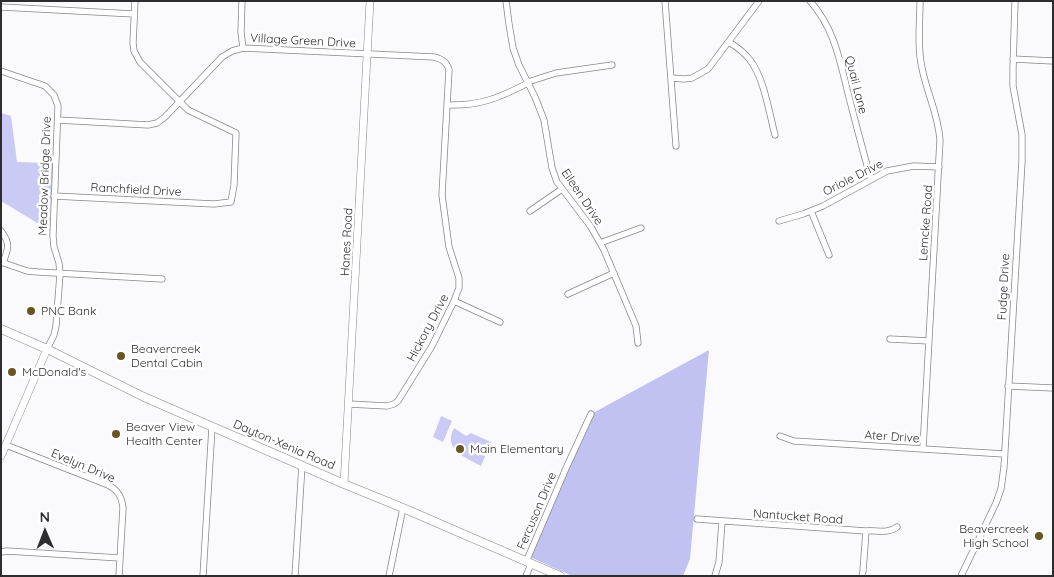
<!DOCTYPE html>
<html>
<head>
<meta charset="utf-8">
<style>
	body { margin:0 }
	#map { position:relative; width:1054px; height:577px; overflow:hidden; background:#fafafd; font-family:Quicksand,sans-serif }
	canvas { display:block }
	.frame { position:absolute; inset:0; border:2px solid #2d2d2f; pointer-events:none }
	.north { position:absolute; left:20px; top:507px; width:50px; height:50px; -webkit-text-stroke:4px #fff; paint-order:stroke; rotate:359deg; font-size:14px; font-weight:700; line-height:20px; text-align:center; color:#2d2d2f }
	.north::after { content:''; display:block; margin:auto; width:18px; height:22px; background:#2d2d2f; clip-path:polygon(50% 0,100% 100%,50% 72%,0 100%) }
</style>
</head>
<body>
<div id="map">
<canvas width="1054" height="577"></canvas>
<div class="frame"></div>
<div class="north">N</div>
</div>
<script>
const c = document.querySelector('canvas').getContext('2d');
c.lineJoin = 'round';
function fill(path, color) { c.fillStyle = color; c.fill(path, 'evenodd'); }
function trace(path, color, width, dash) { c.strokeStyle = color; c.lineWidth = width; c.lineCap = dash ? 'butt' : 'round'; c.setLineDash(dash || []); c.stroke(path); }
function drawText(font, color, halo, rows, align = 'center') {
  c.font = font + ' Quicksand,sans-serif'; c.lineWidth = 5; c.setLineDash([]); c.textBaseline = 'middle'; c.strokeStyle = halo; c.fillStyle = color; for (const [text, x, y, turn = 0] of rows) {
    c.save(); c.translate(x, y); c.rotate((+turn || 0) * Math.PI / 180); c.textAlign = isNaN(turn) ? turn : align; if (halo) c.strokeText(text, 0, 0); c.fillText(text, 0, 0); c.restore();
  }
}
fill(new Path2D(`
	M 1,113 L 11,116 L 17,162 L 53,163 L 49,230 L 1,201 Z
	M 441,416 L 452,421 L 443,442 L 433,437 Z
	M 454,428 L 466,436 L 471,433 L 491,442 L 481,466 C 466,458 442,449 454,428 Z`), '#cacaf4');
fill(new Path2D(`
	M 709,350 L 690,559 L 683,576 L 572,576 L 528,556 L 591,414 Z`), '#c2c2f2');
const minor = new Path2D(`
	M 242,1 L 241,32 L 243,48
	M 506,1 L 509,24 L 513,48 L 519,65 L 535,97 L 544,120 L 552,168 L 557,182 L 591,227 L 604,250 L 636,326 L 638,343
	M 665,1 L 676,146
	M 810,1 C 835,29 840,62 849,97 C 856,124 863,152 871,179
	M 920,1 C 920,23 917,47 922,68 C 927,94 938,113 940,140 L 923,448
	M 1,7 L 134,14
	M 729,42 C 737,47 744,52 750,60 C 764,78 769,112 775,135
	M 1013,59 L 1053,61
	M 1,71 L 45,86 L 54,95 L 58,106 L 53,236 L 54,247 L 59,263 L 60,274 L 56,326 L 54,335 L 47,349
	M 671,78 L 684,79 L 692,78 L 708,69 L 759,1
	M 528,82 L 556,73 L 612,65
	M 447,105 C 480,106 499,98 528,83
	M 58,120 L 148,125 L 157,123 L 165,117 L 222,57 L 232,51 L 243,48 L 434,57 C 442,59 447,62 449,70 L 442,195 L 449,247 L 459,278 L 459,288 L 454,301 L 432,346 L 398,401 L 394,404 L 387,406 L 349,404
	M 54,196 L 214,204 L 231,202 L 234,185 L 236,133 L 188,110 L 140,62 L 134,51 L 133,43 L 135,1
	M 530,211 L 562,189
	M 811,211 L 829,255
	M 779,221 L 803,214 L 823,206 L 887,171 L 914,166 L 939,167
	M 1,231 C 11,244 8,249 3,263
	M 600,243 L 641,228
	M 1,262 L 27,271 L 38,272 L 162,279
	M 568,294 L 614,273
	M 454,301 L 500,322
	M 890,339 L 929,341
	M 1008,386 L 1053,388
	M 780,436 L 794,441 L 1004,454
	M 6,445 L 108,485 C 118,490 122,497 123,508 L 119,576
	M 697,519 L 866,531 C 876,530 888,534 897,527
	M 1,552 L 7,551 L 120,558
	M 526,562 L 567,466 L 591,414
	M 203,576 L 212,427
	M 295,576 L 302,465
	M 389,576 L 403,508
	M 526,576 L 531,564
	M 715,576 L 719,562 L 722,522
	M 862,576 L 863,571 L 866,531
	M 961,576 L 996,503 L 1001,489 L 1004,467 L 1022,161 L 1022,135 L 1013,86 L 1013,68 L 1015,1`);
const tertiary = new Path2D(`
	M 1,456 L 47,349
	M 344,484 L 370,1`);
const secondary = new Path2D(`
	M 1,329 L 47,349 L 144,397 L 344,484 L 403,508 L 560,576`);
trace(minor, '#868689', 7);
trace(tertiary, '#868689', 8);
trace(secondary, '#868689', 9);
trace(minor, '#fff', 5.5);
trace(tertiary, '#fff', 7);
trace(secondary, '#fff', 8);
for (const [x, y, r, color] of [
	[31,311,5,"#695423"],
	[121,356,5,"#695423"],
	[12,372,5,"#695423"],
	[116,434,5,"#695423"],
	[460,449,5,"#695423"],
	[1039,536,5,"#695423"]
]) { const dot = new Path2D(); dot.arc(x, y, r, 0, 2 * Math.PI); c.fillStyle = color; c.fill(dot); trace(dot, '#fff', 2); }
drawText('12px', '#2d2d2f', '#fff', [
	["Village Green Drive",303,41,3],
	["Quail Lane",856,85,76],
	["Meadow Bridge Drive",45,176,-88],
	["Oriole Drive",853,178,-27],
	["Ranchfield Drive",136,190,3],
	["Eileen Drive",582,197,56],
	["Lemcke Road",926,223,-86],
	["Hanes Road",347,242,-87],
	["Fudge Drive",1004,287,-87],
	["Hickory Drive",428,328,-62],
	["Ater Drive",892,437,4],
	["Dayton-Xenia Road",284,445,23],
	["Evelyn Drive",83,466,23],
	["Fercuson Drive",537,511,-67],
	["Nantucket Road",798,517,4]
]);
drawText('12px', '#2d2d2f', '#fff', [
	["PNC Bank",41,311],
	["Beavercreek",131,349],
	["Dental Cabin",131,363],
	["McDonald's",22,372],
	["Beaver View",126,427],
	["Health Center",126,441],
	["Main Elementary",470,449],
	["Beavercreek",1029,529,"right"],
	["High School",1029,543,"right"]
], 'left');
</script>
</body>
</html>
